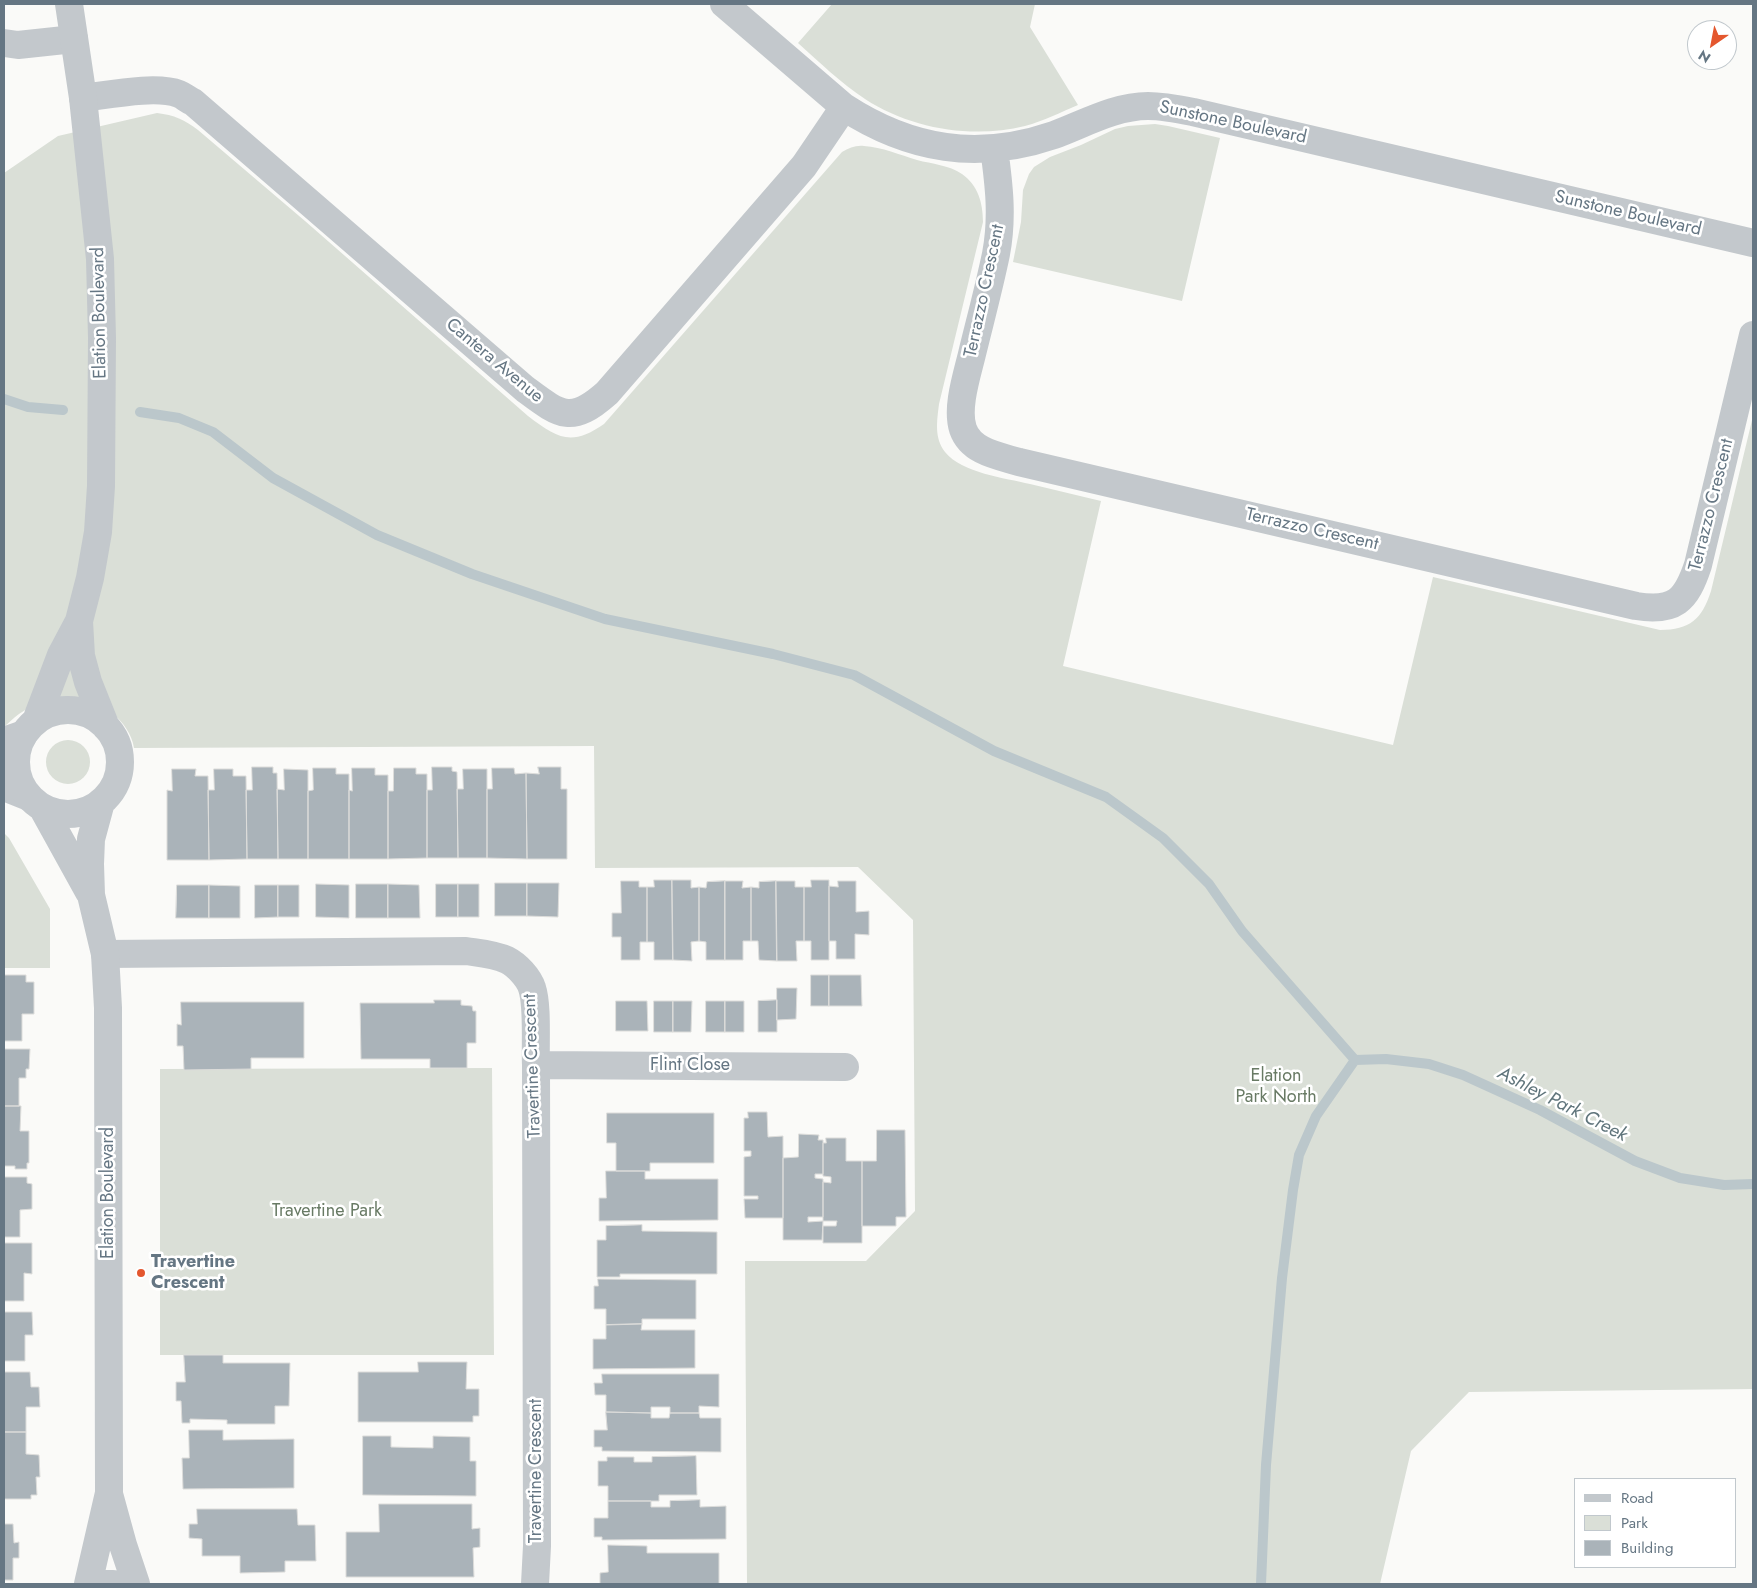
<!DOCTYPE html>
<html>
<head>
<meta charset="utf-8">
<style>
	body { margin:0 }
	#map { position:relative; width:1757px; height:1588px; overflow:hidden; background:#fafaf8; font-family:Jost,sans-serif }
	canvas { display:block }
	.frame { position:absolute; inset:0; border:5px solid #657683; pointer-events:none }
	.legend { position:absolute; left:1574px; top:1478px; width:162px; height:90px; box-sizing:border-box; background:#fff; border:1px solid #c1c8cd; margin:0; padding:6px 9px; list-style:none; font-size:15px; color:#657683 }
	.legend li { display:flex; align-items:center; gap:10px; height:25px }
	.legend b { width:25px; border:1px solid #c1c8cd }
	.north { position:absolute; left:1687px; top:20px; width:50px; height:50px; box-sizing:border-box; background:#fff; border:1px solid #c1c8cd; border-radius:50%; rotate:213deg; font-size:14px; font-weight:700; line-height:20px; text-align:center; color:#657683 }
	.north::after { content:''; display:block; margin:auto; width:18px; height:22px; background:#e4572e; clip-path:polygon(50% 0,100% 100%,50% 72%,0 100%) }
</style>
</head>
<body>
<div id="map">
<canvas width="1757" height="1588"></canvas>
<div class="frame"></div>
<ul class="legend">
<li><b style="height:6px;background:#c3c8cc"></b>Road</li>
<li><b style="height:14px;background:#dadfd7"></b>Park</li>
<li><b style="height:14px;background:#aab3b9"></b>Building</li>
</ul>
<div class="north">N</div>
</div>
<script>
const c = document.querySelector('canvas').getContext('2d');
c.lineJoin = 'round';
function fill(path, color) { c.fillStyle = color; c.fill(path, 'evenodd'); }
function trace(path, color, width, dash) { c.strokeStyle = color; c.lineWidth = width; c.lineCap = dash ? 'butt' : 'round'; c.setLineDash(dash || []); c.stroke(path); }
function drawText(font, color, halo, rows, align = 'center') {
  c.font = font + ' Jost,sans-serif'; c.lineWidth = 5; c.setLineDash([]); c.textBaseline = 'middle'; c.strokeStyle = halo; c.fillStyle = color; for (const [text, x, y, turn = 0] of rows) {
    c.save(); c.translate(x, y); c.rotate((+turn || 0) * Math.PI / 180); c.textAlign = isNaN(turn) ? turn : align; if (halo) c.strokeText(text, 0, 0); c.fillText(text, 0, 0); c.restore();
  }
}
fill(new Path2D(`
	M 832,4 L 1035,4 L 1030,27 L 1078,105 C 1061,112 1044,121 1025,126 C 972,139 911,129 865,99 C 841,83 819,62 798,43 Z
	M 157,113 C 174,115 185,120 198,130 L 305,221 L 528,416 C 557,438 571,447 604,424 L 842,152 C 849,148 856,145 864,146 C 882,147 900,155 917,160 C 932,164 949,165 962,174 C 978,185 983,203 983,222 L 939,404 C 937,421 934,438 945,452 C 962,473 1005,478 1030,484 C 1054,490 1077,495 1101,501 L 1063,666 L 1393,745 L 1433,577 L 1660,630 C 1690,630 1702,619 1711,591 L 1753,416 L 1753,1389 L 1469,1392 L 1411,1451 L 1380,1584 L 747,1584 L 745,1261 L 866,1261 L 915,1211 L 913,920 L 858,867 L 595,868 L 594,746 L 134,748 C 132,734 123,722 112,713 C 84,688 47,695 19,714 C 13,718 9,723 4,727 L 4,173 L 58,136 Z
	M 1155,124 L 1168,126 L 1220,138 L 1182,301 L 1013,262 L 1021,222 L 1023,190 L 1029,174 L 1034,167 L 1050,157 L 1081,145 L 1115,129 L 1128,126 Z
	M46 762a22 22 0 1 1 44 0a22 22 0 1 1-44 0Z
	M 4,833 L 9,838 L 50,909 L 50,968 L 4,968 Z
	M 492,1068 L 494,1355 L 160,1355 L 160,1069 Z`), '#dadfd7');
trace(new Path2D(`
	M 4,399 L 28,407 L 63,410
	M 140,412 L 179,418 L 213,432 L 273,478 L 377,535 L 472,574 L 605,619 L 773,654 L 854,675 L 994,751 L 1106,797 L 1163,838 L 1209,884 L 1242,931 L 1355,1060
	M 1355,1060 L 1386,1059 L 1429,1064 L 1463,1075 L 1540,1110 L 1635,1161 L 1680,1178 L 1724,1185 L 1753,1184
	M 1261,1584 L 1266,1465 L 1282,1278 L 1293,1190 L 1299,1155 L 1316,1116 L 1355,1060`), '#bbc7cb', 10);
const building = new Path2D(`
	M 252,767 L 273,767 L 273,773 L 277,773 L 278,859 L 247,859 L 246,790 L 252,790 Z
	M 432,767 L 452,767 L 452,771 L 457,772 L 458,858 L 427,858 L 427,790 L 432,790 Z
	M 538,767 L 561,767 L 561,789 L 567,789 L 567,859 L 527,859 L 526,773 L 539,774 Z
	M 313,768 L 336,768 L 336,774 L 349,774 L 349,859 L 308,859 L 308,791 L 313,790 Z
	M 352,768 L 375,768 L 375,775 L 388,775 L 388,859 L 349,859 L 349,790 L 352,791 Z
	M 394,768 L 416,768 L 416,774 L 427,774 L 427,858 L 388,859 L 388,791 L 393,791 Z
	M 492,768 L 514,768 L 515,774 L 526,773 L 527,859 L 487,858 L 487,789 L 492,789 Z
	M 172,769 L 196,769 L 195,776 L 208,776 L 209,860 L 167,860 L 167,790 L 172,791 Z
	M 214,769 L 233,769 L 233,776 L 246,776 L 247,859 L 209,860 L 208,790 L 214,790 Z
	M 284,769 L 308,770 L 308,859 L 278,859 L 277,789 L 284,790 Z
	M 463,769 L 487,769 L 487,858 L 458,858 L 457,789 L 463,789 Z
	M 654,880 L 672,880 L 673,960 L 654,960 L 654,942 L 647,942 L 647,887 L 654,887 Z
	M 672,880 L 691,880 L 691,888 L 699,887 L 699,941 L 691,942 L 692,961 L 673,960 Z
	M 811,880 L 829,880 L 829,960 L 811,960 L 811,941 L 804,941 L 804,887 L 811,887 Z
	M 621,881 L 639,881 L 639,887 L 647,887 L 647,942 L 640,942 L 640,960 L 621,960 L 621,937 L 612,937 L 612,913 L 621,913 Z
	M 725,881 L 725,960 L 706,960 L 706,942 L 699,941 L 699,887 L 706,888 L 707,882 Z
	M 725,881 L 743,881 L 742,888 L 751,887 L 751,941 L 743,941 L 743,960 L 725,960 Z
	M 776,881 L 777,961 L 759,960 L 758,941 L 751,941 L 751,887 L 759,888 L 759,882 Z
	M 776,881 L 795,881 L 795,887 L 804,887 L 804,941 L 796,941 L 797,961 L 777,961 Z
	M 838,881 L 856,881 L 856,912 L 869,911 L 869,935 L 855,934 L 855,959 L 836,959 L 836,941 L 829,941 L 829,886 L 838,887 Z
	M 495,883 L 527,883 L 527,916 L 495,916 Z
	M 527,883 L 559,883 L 558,917 L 527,916 Z
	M 316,884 L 349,885 L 349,918 L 316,917 Z
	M 356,884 L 388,884 L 388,918 L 356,918 Z
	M 388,884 L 419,885 L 420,918 L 388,918 Z
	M 436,884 L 458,884 L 458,917 L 436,917 Z
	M 458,884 L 479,884 L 479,917 L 458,917 Z
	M 177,885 L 209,885 L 209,918 L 176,918 Z
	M 209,885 L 240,886 L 240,918 L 209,918 Z
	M 255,885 L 278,885 L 278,917 L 255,918 Z
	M 278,885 L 299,885 L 299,917 L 278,917 Z
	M 4,975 L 26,975 L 26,982 L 34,982 L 34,1014 L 22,1014 L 22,1041 L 4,1041 Z
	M 811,975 L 829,975 L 829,1006 L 811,1006 Z
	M 829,975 L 861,975 L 862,1006 L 829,1006 Z
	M 777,988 L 797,988 L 796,1019 L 777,1020 Z
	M 434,1000 L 461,1000 L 461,1005 L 472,1006 L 473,1011 L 476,1011 L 476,1043 L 467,1043 L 467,1068 L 430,1068 L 430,1059 L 361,1059 L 360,1003 L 434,1003 Z
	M 777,1000 L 777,1032 L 758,1032 L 758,1001 Z
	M 616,1001 L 647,1001 L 648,1031 L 616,1031 Z
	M 654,1001 L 673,1001 L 673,1032 L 654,1032 Z
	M 673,1001 L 692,1001 L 691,1032 L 673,1032 Z
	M 706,1001 L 725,1001 L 725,1032 L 706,1032 Z
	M 725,1001 L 744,1001 L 744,1032 L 725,1032 Z
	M 181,1002 L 304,1002 L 304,1058 L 251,1058 L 251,1069 L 184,1070 L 183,1046 L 177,1046 L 177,1024 L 181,1025 Z
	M 4,1049 L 30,1049 L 29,1069 L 26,1069 L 26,1078 L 19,1078 L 19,1106 L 4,1106 Z
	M 4,1106 L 21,1106 L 20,1131 L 29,1131 L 29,1163 L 27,1163 L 27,1169 L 15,1169 L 15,1166 L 4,1166 Z
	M 748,1112 L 767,1112 L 768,1137 L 783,1136 L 783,1218 L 745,1218 L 744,1199 L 758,1199 L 758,1196 L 744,1196 L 744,1157 L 751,1156 L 751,1151 L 744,1151 L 744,1118 L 748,1118 Z
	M 607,1113 L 714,1113 L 714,1163 L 650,1163 L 650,1171 L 616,1171 L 616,1143 L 607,1143 Z
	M 877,1130 L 905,1130 L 906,1217 L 896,1217 L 896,1226 L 862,1226 L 862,1161 L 876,1161 Z
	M 799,1134 L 819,1135 L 818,1140 L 823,1140 L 823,1174 L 815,1174 L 815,1178 L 823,1179 L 823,1217 L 808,1217 L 808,1222 L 823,1221 L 822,1240 L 783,1240 L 783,1158 L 798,1157 Z
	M 826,1138 L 846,1138 L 846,1161 L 862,1161 L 862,1243 L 823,1243 L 823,1226 L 836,1226 L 837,1221 L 823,1221 L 823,1182 L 831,1183 L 831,1177 L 823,1176 L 823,1143 L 826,1143 Z
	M 606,1171 L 645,1171 L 645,1179 L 718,1179 L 718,1220 L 599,1221 L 599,1198 L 606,1198 Z
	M 4,1177 L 27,1177 L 27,1183 L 32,1184 L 32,1209 L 20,1210 L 20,1237 L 4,1237 Z
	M 642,1225 L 642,1231 L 717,1232 L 717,1274 L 620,1274 L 620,1277 L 597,1277 L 597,1240 L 606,1240 L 606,1226 Z
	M 4,1243 L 32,1243 L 32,1274 L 24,1273 L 24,1301 L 4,1301 Z
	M 598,1279 L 696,1280 L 696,1319 L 642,1319 L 642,1324 L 606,1325 L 606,1309 L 594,1309 L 594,1286 L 598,1286 Z
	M 4,1312 L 32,1312 L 33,1335 L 25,1335 L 25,1361 L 4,1361 Z
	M 642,1324 L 641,1330 L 695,1330 L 695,1368 L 593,1369 L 593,1339 L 606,1339 L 606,1325 Z
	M 184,1355 L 223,1355 L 223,1363 L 290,1363 L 289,1406 L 275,1406 L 275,1424 L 227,1424 L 227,1420 L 190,1419 L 190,1423 L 182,1423 L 181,1401 L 176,1401 L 176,1382 L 185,1382 Z
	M 418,1362 L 467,1362 L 466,1389 L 479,1389 L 479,1416 L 473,1416 L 473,1422 L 358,1422 L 358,1372 L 418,1372 Z
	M 4,1372 L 30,1372 L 31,1387 L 39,1387 L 40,1407 L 26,1407 L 26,1432 L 4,1432 Z
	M 602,1374 L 719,1374 L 719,1407 L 699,1406 L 699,1413 L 670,1413 L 670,1407 L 651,1407 L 651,1413 L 606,1412 L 606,1395 L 595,1395 L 594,1383 L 602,1383 Z
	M 606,1412 L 651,1413 L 651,1418 L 669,1418 L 670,1413 L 699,1413 L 700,1418 L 721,1418 L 721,1452 L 602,1451 L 602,1447 L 594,1447 L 594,1430 L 607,1430 Z
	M 189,1430 L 223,1430 L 223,1440 L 294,1439 L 294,1488 L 183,1489 L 182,1458 L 189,1458 Z
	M 4,1432 L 26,1432 L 26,1454 L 39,1455 L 40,1477 L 36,1477 L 37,1495 L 31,1495 L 31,1499 L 4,1499 Z
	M 363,1436 L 391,1436 L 391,1447 L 433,1448 L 433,1436 L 470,1437 L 470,1461 L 476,1461 L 476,1496 L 363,1495 Z
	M 696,1456 L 697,1495 L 659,1495 L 659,1501 L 608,1501 L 608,1486 L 598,1486 L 598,1461 L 607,1461 L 607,1457 L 634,1457 L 634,1462 L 652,1462 L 652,1457 Z
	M 700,1500 L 700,1507 L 726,1506 L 726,1539 L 602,1540 L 602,1537 L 594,1537 L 594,1518 L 608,1518 L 608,1501 L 651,1501 L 651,1507 L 670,1507 L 670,1501 Z
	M 379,1504 L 472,1504 L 472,1529 L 480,1528 L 480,1547 L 473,1548 L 474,1577 L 346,1577 L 346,1532 L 379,1532 Z
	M 197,1509 L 297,1509 L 298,1525 L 315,1525 L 316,1561 L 285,1561 L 285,1572 L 240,1573 L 240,1556 L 202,1556 L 202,1539 L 189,1538 L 189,1524 L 197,1524 Z
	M 4,1524 L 13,1524 L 14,1543 L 19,1542 L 19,1558 L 13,1558 L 13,1580 L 4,1580 Z
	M 608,1545 L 647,1546 L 647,1553 L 719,1553 L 719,1584 L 600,1584 L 600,1573 L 608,1572 Z`);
fill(building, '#aab3b9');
trace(building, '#dcdcda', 1);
trace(new Path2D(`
	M 724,4 L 844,107 C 910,150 978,161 1054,135 C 1084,124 1115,106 1148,106 C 1163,106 1178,109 1193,112 L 1753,243
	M 4,43 L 18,45 L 74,39
	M 83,98 C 108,95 156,85 179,94 C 184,96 188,100 193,102 L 525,389 C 560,415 571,425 607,393 L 804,166 L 844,107
	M 994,148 C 999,185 1003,217 996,254 C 989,288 980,321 972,354 C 967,375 956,408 963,429 C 971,452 999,456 1019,462 L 1636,606 C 1675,612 1686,601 1698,565 L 1753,335
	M 4,741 L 24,734
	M 4,787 L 29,797
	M 105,954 L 466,951 C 479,953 494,954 507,960 C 517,965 529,978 532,988 C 538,1006 535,1045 536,1065 L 537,1546 L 535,1584
	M 536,1065 L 845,1067`), '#c3c8cc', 28);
trace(new Path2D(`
	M 79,621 L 81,656 L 88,682 L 106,727
	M16 762a52 52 0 1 1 104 0a52 52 0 1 1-104 0Z
	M 36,721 L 61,655 L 79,621 L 90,578 L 98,532 L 101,486 L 102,338 L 100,259 L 83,98 L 69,4
	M 42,807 L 89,892
	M 109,1494 L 123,1545 L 136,1584
	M 88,1584 L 109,1493 L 108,1008 L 105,954 L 91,895 L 90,864 L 91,839 L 101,802
	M 101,1584 L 113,1584`), '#c3c8cc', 28);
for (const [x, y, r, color] of [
	[141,1273,5,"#e4572e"]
]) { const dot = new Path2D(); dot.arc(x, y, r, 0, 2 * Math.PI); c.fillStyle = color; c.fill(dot); trace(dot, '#fff', 2); }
drawText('18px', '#657683', '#fff', [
	["Sunstone Boulevard",1233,123,12],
	["Sunstone Boulevard",1628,214,13],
	["Terrazzo Crescent",985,291,-78],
	["Elation Boulevard",100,313,-91],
	["Cantera Avenue",494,361,40],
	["Terrazzo Crescent",1712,505,-76],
	["Terrazzo Crescent",1312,530,13],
	["Travertine Crescent",533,1066,-92],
	["Flint Close",690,1066],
	["Elation Boulevard",109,1193,-90],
	["Travertine Crescent",537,1471,-90]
]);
drawText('18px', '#687a64', '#fff', [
	["Elation",1276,1077],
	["Park North",1276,1098],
	["Travertine Park",327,1212]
]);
drawText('bold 18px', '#657683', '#fff', [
	["Travertine",151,1263],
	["Crescent",151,1284]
], 'left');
drawText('italic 19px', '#60757c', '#fff', [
	["Ashley Park Creek",1562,1105,27]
]);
</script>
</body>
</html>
